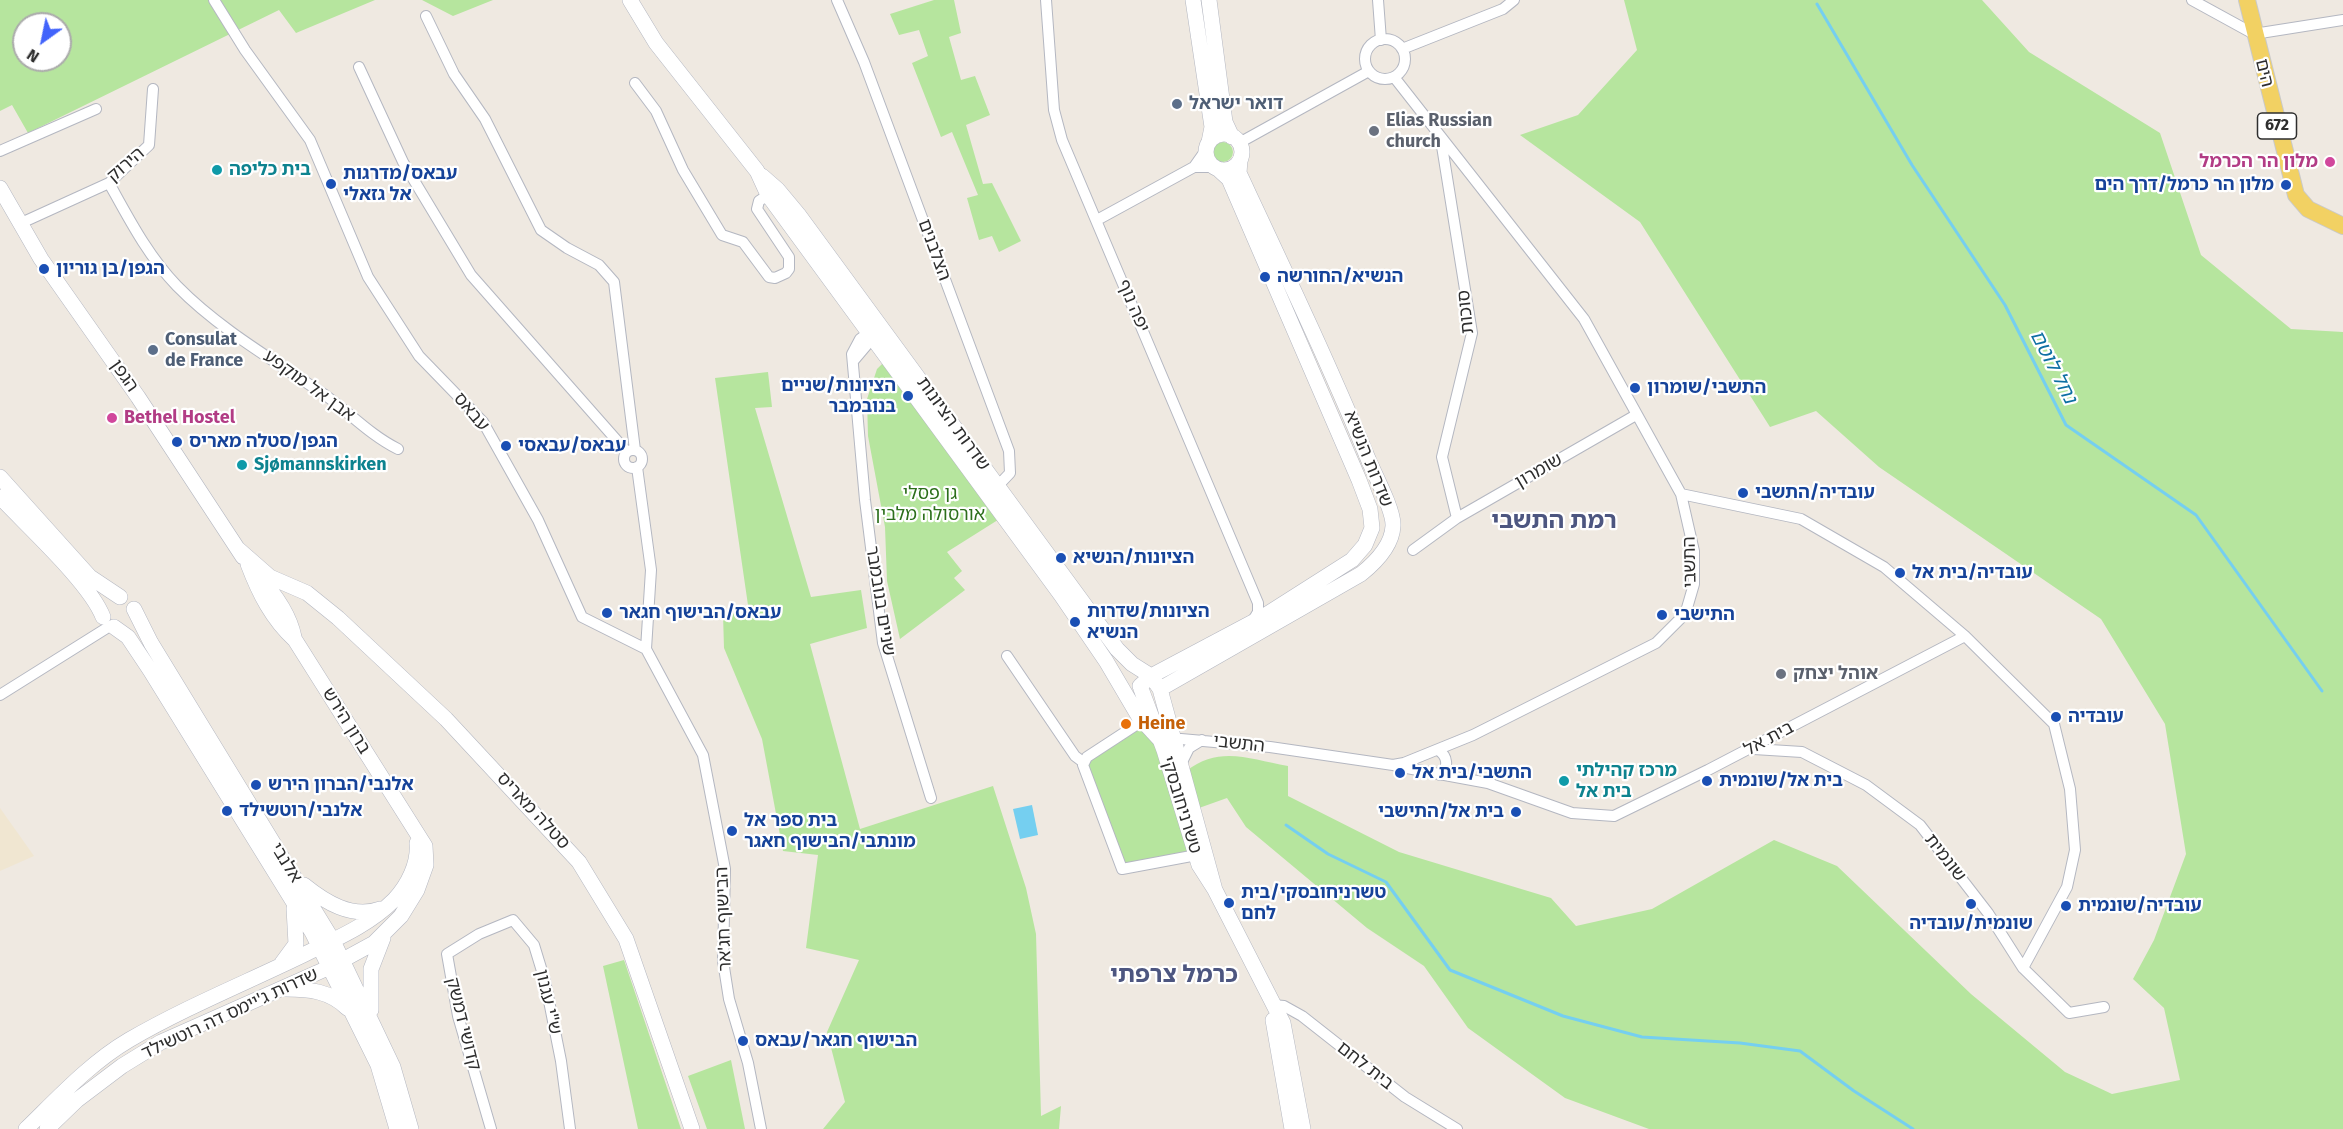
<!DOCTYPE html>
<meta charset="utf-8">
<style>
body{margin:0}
#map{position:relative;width:2343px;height:1129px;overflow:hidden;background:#efe9e1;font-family:"Fira Sans",sans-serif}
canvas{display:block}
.north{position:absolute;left:12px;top:12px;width:60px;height:60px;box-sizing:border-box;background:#fff;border:2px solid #ababab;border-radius:50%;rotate:213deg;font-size:16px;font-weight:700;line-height:24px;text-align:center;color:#2e2e2e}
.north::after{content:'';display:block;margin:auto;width:21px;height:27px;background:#4264fb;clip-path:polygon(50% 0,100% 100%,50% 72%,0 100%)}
</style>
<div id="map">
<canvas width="2343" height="1129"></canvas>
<div class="north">N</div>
</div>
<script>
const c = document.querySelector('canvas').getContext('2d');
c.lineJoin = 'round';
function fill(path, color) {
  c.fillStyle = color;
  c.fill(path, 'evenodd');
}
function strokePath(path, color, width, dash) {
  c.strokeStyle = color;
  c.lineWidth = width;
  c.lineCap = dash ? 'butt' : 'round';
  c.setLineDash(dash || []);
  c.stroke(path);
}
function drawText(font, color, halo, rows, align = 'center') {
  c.font = font + ' "Fira Sans","Noto Sans Hebrew",sans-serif';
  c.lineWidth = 4.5;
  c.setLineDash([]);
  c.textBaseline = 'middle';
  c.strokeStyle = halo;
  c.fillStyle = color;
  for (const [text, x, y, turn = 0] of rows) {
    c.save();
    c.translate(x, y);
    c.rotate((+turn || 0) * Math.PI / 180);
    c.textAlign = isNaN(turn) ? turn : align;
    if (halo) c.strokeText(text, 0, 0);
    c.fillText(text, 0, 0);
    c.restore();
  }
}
const education = new Path2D(`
 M0,808l34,48 -34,15z`);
const green = new Path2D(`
 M0,0h375l-79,33 -17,-23 -251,123 -16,-28 -12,6zM24,24h36v36h-36z
 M422,0h71l-40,16z
 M934,0h20l7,33 -12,4 12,43 14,-4 15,39 -24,10 17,59 9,-1 29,58 -22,11 -7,-16 -13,4 -12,-42 11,-3 -26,-63 -11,5 -29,-74 16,-7 -9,-26 -20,5 -9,-21z
 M1624,0h358l47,52 131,81 41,122 90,74 52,3v797h-694l-84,-31 -97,-70 -44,-62 -57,-38 -121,-101 -19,-29 -28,10 -13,-37c34,-26 63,-12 102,-5v30l111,56 152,46 25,28 76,-17 122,-69 63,26 134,128 94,78 47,22 68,-14 -16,-72 -31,-29 21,-39 32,-86 -21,-130 -64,-105 -222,-152 -63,-56 -46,16 -130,-205 -120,-87 58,-20 59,-65z
 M1213 152a10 10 0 1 1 20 0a10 10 0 1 1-20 0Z
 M884,362l117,156 -54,34 15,19 -8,7 11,12 -65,49 -13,-58 -2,-54 -17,-91 -1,-37 10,-30z
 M768,372l4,35 -17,1 56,189 50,-7 6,38 -57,16 50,185 133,-43 33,102 10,46 5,182 20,-10 -2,23h-236l22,-27 -18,-70 32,-72 -53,-12 12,-93 -35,-4 -21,-112 -38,-91 -1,-34 26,-2 -34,-234z
 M1142,727l13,15 34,113 -64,9 -38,-102z
 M624,960l57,169h-43l-35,-163z
 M731,1060l14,69h-38l-19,-53z`);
const water = new Path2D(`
 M1032,805l6,30 -18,4 -7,-30z`);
const stream = new Path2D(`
 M1817,4l95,161 93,140 61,120 130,90 126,176
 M1286,825l42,29 58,28 64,88 113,46 79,21 98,6 60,8 54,40 59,38`);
const street = new Path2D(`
 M214,0l31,50 65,90 58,137 51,79 64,66 55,98 44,97 64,32
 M837,0l27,62 145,389 1,22 -17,18
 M1046,0l8,110 8,30 196,463v9l-6,10
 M1378,0l3,40
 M2192,0l62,34 89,-14
 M426,16l28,58 31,45 56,111 26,18 32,17 15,17 21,168
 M1365 59a20 20 0 1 1 40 0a20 20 0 1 1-40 0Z
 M1402,49l101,-40 11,-9
 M359,67l44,95 68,113 156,177
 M635,83l21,28 27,59 39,65 21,7 26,35 6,1 11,-5 3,-4v-12l-32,-48 2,-8 9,-6
 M1441,140l31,193 -30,124 15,61
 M1239,143l130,-72
 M0,151l96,-42
 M1194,167l12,-17
 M109,183c20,36 39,73 68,103 42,43 98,75 148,109 25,18 45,40 73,54
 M1097,220l97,-53h19
 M19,224l90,-41 40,-38 4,-56
 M872,330l-12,9 -8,15 13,146 18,143 48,155
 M854,360l22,-26
 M624 459a9 9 0 1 1 18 0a9 9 0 1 1-18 0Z
 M637,467l14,103 -5,79
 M1681,494l120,25 83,48 81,69 89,88 16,65 5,61 -8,37 -44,81
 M1413,550l44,-32 179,-103
 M646,649l57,106 22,114 -2,92 6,38 19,64 13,66
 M1007,656l68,100 8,6
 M0,695l110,-69
 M1139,717l-3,8 -49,32 -4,8 39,104 80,-15
 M1169,740l12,-1 89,8 123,18 11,-2 69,-28 183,-92 25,-25 6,-10 7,-24v-33l-13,-57 -97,-175 -190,-242
 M1754,749l48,3 64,33 54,40 68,88 35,55 46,45 35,-6
 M1438,750c10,6 11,18 2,25
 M1180,766l9,-18 13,-8
 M1396,766l92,17 84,30 42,3 94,-46 257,-134
 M1273,1005l11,1 18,10 103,81 52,32
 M491,1129l-33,-113 -11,-62 32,-20 34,-14 21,25 11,36 16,80 9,68`);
const secondary = new Path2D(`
 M630,0l26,43 101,128 11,24 293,400 45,66 33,56 23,25
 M1193,0l19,127 -3,15
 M1209,0l16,122 7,15
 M1206 152a18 18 0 1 1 36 0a18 18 0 1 1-36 0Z
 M762,176l16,14 20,24 319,435 15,15 19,12 9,13 55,201
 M0,188l41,71 97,138 105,160
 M0,477l90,100 30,20
 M0,497c27,29 90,86 103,120
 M238,549l32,28 37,16 31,25 108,101 133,143 47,77 66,190
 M258,576c16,17 31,37 36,61
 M134,609l17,34 182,298 60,126 18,62
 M114,627l14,10 22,33 162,262 66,133 19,64
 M1140,686l11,-10 113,-60 88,-56 13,-15 7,-17 -2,-19 -11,-29 -130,-301 -11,-10
 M1140,686l24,64 35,115 16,25 68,133 20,106
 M1160,689l201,-115c15,-12 31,-28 32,-48 1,-15 -17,-49 -24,-65 -40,-97 -85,-192 -130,-288l1,-13
 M304,885c21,17 48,34 76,24
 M282,963l14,-19 -2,-36
 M286,989c23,0 44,2 61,19
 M371,1010v-41l12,-31
 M1273,1020l19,109
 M26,1129c32,-31 64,-66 103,-89 55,-32 114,-56 172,-84 32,-16 67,-30 93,-56 14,-15 25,-37 23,-57
 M47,1129l30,-29 45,-34 39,-24 169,-75 44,-24 27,-27 16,-26 9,-25 -1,-19 -130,-206c-23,-21 -36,-47 -47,-76`);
const primary = new Path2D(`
 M2247,0l49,195 12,14 35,17`);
const markers = [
 [1177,104,6,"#5c6f8a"],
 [1374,131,6,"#6b7280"],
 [2330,162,6,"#d1479c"],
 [217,170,6,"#0f9aa8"],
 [331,184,6,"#1a4fb4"],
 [2286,185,6,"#1a4fb4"],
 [44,269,6,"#1a4fb4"],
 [1265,277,6,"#1a4fb4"],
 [153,350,6,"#5c6f8a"],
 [1635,388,6,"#1a4fb4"],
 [908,396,6,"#1a4fb4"],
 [112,418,6,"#d1479c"],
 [177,442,6,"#1a4fb4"],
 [506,446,6,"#1a4fb4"],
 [242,465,6,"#0f9aa8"],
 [1743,493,6,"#1a4fb4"],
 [1061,558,6,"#1a4fb4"],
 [1900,573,6,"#1a4fb4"],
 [607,613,6,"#1a4fb4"],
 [1662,615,6,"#1a4fb4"],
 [1075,622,6,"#1a4fb4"],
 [1781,674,6,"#6b7280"],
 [2056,717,6,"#1a4fb4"],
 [1126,724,6,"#e8710a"],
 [1400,773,6,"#1a4fb4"],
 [1564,781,6,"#0f9aa8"],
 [1707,781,6,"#1a4fb4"],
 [256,785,6,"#1a4fb4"],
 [227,811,6,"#1a4fb4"],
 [1516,812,6,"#1a4fb4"],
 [732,831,6,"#1a4fb4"],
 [1229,903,6,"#1a4fb4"],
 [1971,904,6,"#1a4fb4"],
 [2066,906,6,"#1a4fb4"],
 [743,1041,6,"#1a4fb4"]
];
const shields = [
 [2277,126,39]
];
const shieldNames = [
 ["672",2277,126]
];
const streetNames = [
 ["הים",2264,73,76],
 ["הירוק",126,165,-41],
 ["הצלבנים",934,250,70],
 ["יפה נוף",1133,306,67],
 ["סוכות",1466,312,-96],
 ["הגפן",124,376,55],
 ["אבן אל מוקפע",309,386,36],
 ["עבאס",471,412,50],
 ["שדרות הציונות",953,424,54],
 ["שדרות הנשיא",1368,459,68],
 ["שומרון",1539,471,-30],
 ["התשבי",1690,562,-91],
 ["שניים בנובמבר",880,601,81],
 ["ברון הירש",346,721,58],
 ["בית אל",1769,739,-28],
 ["התשבי",1239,744,6],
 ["טשרניחובסקי",1181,805,73],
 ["סטלה מאריס",533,811,47],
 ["שונמית",1945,858,52],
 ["אלנבי",286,863,58],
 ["הבישוף חג'אר",724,919,-92],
 ["ש\"י עגנון",548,1002,77],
 ["שדרות ג'יימס דה רוטשילד",230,1014,-25],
 ["קדושי דמשק",463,1024,76],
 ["בית לחם",1365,1066,38]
];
const serviceNames = [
 ["דואר ישראל",1189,104],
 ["Consulat",165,340],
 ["de France",165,361]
];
const worshipNames = [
 ["Elias Russian",1386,121],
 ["church",1386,142],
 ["אוהל יצחק",1793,674]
];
const hotelNames = [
 ["מלון הר הכרמל",2318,162],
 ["Bethel Hostel",124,418,"left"]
];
const cultureNames = [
 ["בית כליפה",229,170],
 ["Sjømannskirken",254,465],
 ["מרכז קהילתי",1576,771],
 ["בית אל",1576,792]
];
const transitNames = [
 ["עבאס/מדרגות",343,174],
 ["אל גזאלי",343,195],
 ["מלון הר כרמל/דרך הים",2274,185,"right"],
 ["הגפן/בן גוריון",56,269],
 ["הנשיא/החורשה",1277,277],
 ["הציונות/שניים",896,386,"right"],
 ["בנובמבר",896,407,"right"],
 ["התשבי/שומרון",1647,388],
 ["הגפן/סטלה מאריס",189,442],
 ["עבאס/עבאסי",518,446],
 ["עובדיה/התשבי",1755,493],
 ["הציונות/הנשיא",1073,558],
 ["עובדיה/בית אל",1912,573],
 ["הציונות/שדרות",1087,612],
 ["הנשיא",1087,633],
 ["עבאס/הבישוף חגאר",619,613],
 ["התישבי",1674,615],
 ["עובדיה",2068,717],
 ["התשבי/בית אל",1412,773],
 ["בית אל/שונמית",1719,781],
 ["אלנבי/הברון הירש",268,785],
 ["אלנבי/רוטשילד",239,811],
 ["בית אל/התישבי",1504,812,"right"],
 ["בית ספר אל",744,821],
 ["מונתבי/הבישוף חאגר",744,842],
 ["טשרניחובסקי/בית",1241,893],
 ["לחם",1241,914],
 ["עובדיה/שונמית",2078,906],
 ["שונמית/עובדיה",1971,924,"center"],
 ["הבישוף חגאר/עבאס",755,1041]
];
const parkNames = [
 ["גן פסלי",930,494],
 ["אורסולה מלבין",930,515]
];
const foodNames = [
 ["Heine",1138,724]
];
const waterNames = [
 ["נחל לוטם",2053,367,63]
];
const districtNames = [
 ["רמת התשבי",1554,521],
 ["כרמל צרפתי",1174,975]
];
fill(education, '#f0e6d1');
fill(green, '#b6e59e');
fill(water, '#75cff0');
strokePath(stream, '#75cff0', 3);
strokePath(street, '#b4b7c1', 12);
strokePath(secondary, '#b4b7c1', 16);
strokePath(primary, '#c9c9c9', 18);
strokePath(street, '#fff', 10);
strokePath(secondary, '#fff', 15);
strokePath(primary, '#f2d163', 16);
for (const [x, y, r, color] of markers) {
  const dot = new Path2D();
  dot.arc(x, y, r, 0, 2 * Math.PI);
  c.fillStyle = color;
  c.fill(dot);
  strokePath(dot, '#fff', 2);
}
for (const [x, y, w] of shields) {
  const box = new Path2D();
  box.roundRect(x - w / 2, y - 13, w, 26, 4.5);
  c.fillStyle = '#fff';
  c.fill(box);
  strokePath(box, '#2e2e2e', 1.5);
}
drawText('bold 16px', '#2e2e2e', null, shieldNames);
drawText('18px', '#2e2e2e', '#fff', streetNames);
drawText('bold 18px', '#4e5e75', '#fff', serviceNames, 'left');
drawText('bold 18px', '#5b616d', '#fff', worshipNames, 'left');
drawText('bold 18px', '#b23c85', '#fff', hotelNames, 'right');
drawText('bold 18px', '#0d838f', '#fff', cultureNames, 'left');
drawText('bold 18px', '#164399', '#fff', transitNames, 'left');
drawText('18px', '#2c6e1b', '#fff', parkNames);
drawText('bold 18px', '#c56008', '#fff', foodNames, 'left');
drawText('italic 20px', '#0d6fa3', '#fff', waterNames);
drawText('bold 24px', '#4d5680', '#fff', districtNames);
</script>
